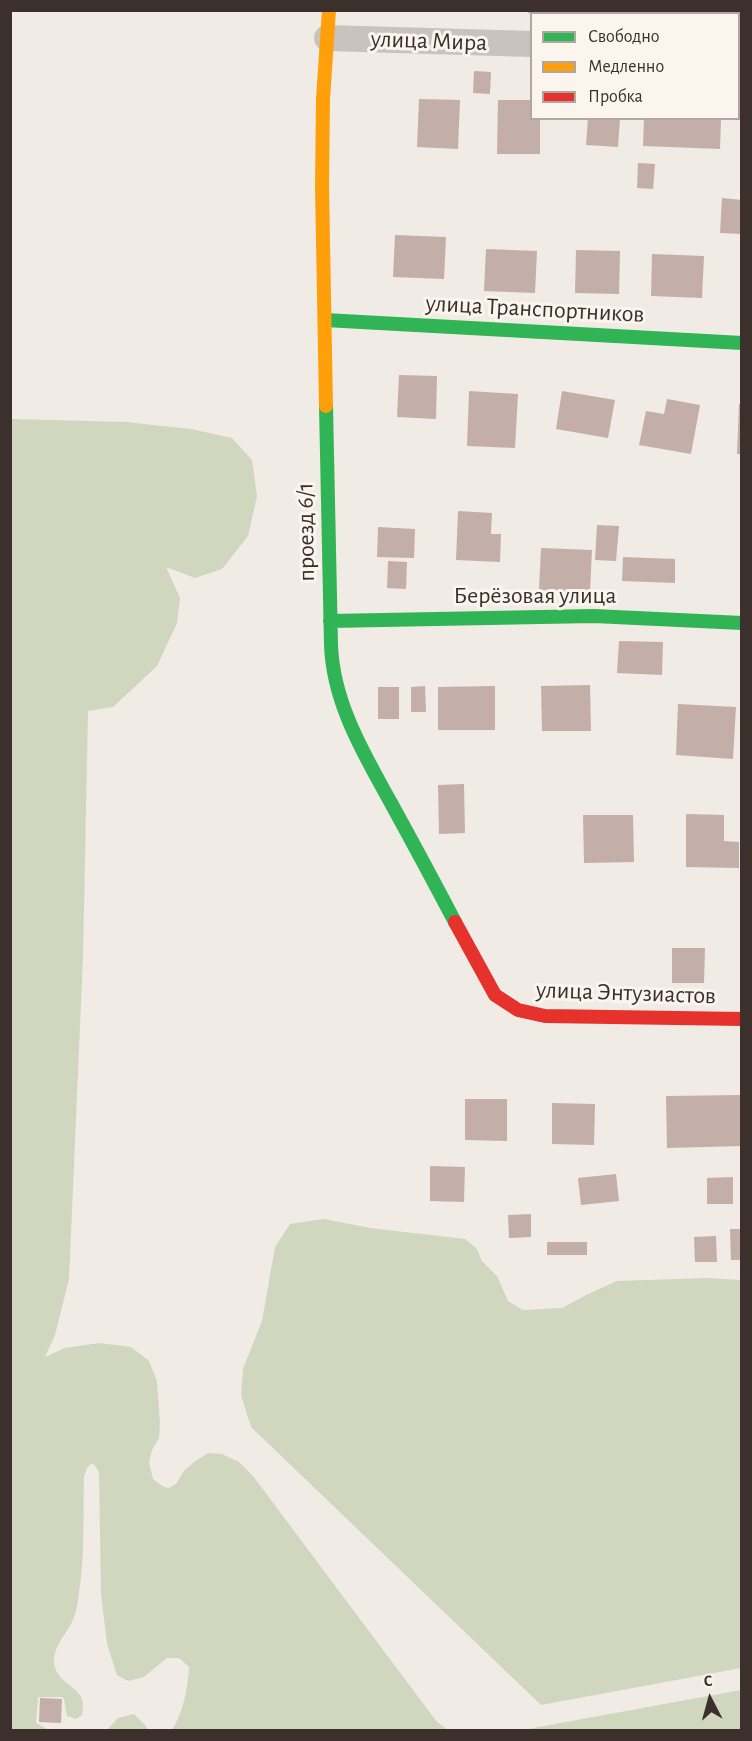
<!DOCTYPE html>
<meta charset="utf-8">
<style>
body{margin:0}
#map{position:relative;width:752px;height:1741px;overflow:hidden;background:#f0ebe5;font-family:"Alegreya Sans",sans-serif}
canvas{display:block}
.frame{position:absolute;inset:0;border:12px solid #3b302b;pointer-events:none}
.legend{position:absolute;left:530px;top:12px;width:210px;height:108px;box-sizing:border-box;background:#fbf5ee;border:2px solid #aea6a0;margin:0;padding:8px 10px;list-style:none;font-size:18px;color:#3b302b}
.legend li{display:flex;align-items:center;gap:12px;height:30px}
.legend b{width:30px;border:2px solid #aea6a0}
.north{position:absolute;left:680px;top:1669px;width:60px;height:60px;-webkit-text-stroke:4px #fbf5ee;paint-order:stroke;rotate:354deg;font-size:16px;font-weight:700;line-height:24px;text-align:center;color:#3b302b}
.north::after{content:'';display:block;margin:auto;width:21px;height:27px;background:#3b302b;clip-path:polygon(50% 0,100% 100%,50% 72%,0 100%)}
</style>
<div id="map">
<canvas width="752" height="1741"></canvas>
<div class="frame"></div>
<ul class="legend">
<li><b style="height:8px;background:#30b455"></b>Свободно</li>
<li><b style="height:8px;background:#ff9f0a"></b>Медленно</li>
<li><b style="height:8px;background:#e5322d"></b>Пробка</li>
</ul>
<div class="north">С</div>
</div>
<script>
const c = document.querySelector('canvas').getContext('2d');
c.lineJoin = 'round';
function fill(path, color) {
  c.fillStyle = color;
  c.fill(path, 'evenodd');
}
function strokePath(path, color, width, dash) {
  c.strokeStyle = color;
  c.lineWidth = width;
  c.lineCap = dash ? 'butt' : 'round';
  c.setLineDash(dash || []);
  c.stroke(path);
}
function drawText(font, color, halo, rows, align = 'center') {
  c.font = font + ' "Alegreya Sans",sans-serif';
  c.lineWidth = 6;
  c.setLineDash([]);
  c.textBaseline = 'middle';
  c.strokeStyle = halo;
  c.fillStyle = color;
  for (const [text, x, y, turn = 0] of rows) {
    c.save();
    c.translate(x, y);
    c.rotate((+turn || 0) * Math.PI / 180);
    c.textAlign = isNaN(turn) ? turn : align;
    if (halo) c.strokeText(text, 0, 0);
    c.fillText(text, 0, 0);
    c.restore();
  }
}
const green = new Path2D(`
 M11,419l114,3 66,7 41,9 20,22 5,36 -9,40 -26,33 -27,9 -29,-11 14,31 -3,25 -20,43 -44,41 -25,4 -5,246 -14,322 -14,56 -10,22 20,-9 34,-5 32,4 18,14 8,20 3,43 -1,14 -7,12 -3,12 4,17 11,8 5,1 7,-4 8,-13 10,-9 14,-9 14,1 17,8 14,14 184,246 11,8h-276c11,-17 16,-42 17,-63l-10,-9h-12l-23,19 -16,4 -11,-6 -10,-31 -6,-51 -2,-121 -6,-9 -5,3 -4,10c-1,39 1,79 -5,116 -1,10 -3,23 -8,32 -7,12 -17,23 -17,37 1,27 36,23 28,54l-6,4 -9,-3 -3,-17 -2,-2h-24l-2,26 13,7h-38z
 M324,1219l46,9 95,11 12,10 5,12 15,15 11,25 15,9 39,-2 26,-14 29,-13 91,-3 33,2v388l-200,37 -290,-278 -10,-32 2,-26 19,-48 13,-74 15,-23z
 M741,1690v40h-219z
 M134,1714l11,11 3,5h-41l11,-12z`);
const building = new Path2D(`
 M528,10h20l-1,4 -19,-1z
 M645,10h50v4h-50z
 M474,71l17,1 -1,22 -17,-1z
 M419,99l41,1 -2,49 -41,-2z
 M498,100h34v18h8v36h-43z
 M588,118h32l-2,29 -32,-2z
 M644,118h77l-1,31 -77,-3z
 M638,163l17,1 -2,25 -16,-1z
 M722,198l20,2v34l-22,-1z
 M395,235l51,2 -2,42 -51,-2z
 M486,249l51,2 -2,42 -51,-2z
 M576,250l44,1 -1,43 -44,-1z
 M652,254l52,2 -2,42 -51,-2z
 M399,375l38,1 -1,43 -39,-2z
 M469,391l49,3 -3,54 -48,-2z
 M562,391l53,9 -7,38 -52,-9z
 M667,399l33,6 -9,49 -52,-9 7,-34 18,3z
 M739,404h3v50h-5z
 M458,511l34,2 -1,21h10l-1,28 -44,-2z
 M597,525l22,1 -3,35 -21,-1z
 M378,527l37,2 -1,29 -37,-1z
 M541,548l51,2 -2,42 -51,-2z
 M623,557l52,2v24l-53,-2z
 M388,561l19,1 -1,27 -19,-1z
 M619,641l44,1 -1,33 -45,-2z
 M590,685l1,46h-49l-1,-45z
 M425,686l1,26h-15v-25z
 M495,686v44h-57v-43z
 M378,687h21v32h-21z
 M678,704l58,3 -3,52 -57,-4z
 M464,784l1,49 -26,1 -1,-49z
 M686,814l38,1v26l15,1v26l-53,-1z
 M583,815h50l1,47 -50,1z
 M672,948h33l-1,35h-32z
 M742,1095v51l-75,2 -1,-52z
 M465,1099h42v42l-42,-1z
 M552,1103l43,1 -1,41 -42,-1z
 M430,1166l35,1 -1,35 -34,-1z
 M616,1174l3,27 -38,4 -3,-27z
 M733,1177v27h-26v-26z
 M531,1214v23l-22,1 -1,-23z
 M730,1229h12v31h-11z
 M716,1236l1,26h-22l-1,-25z
 M547,1242h40v13h-40z
 M40,1698l22,1 -1,24 -22,-1z`);
const street = new Path2D(`
 M327,38l205,6
 M738,51h4`);
const fast = new Path2D(`
 M325,320l417,23
 M326,406l5,239c2,58 33,109 60,158 22,40 43,79 64,119
 M330,621l264,-5 148,7`);
const slow = new Path2D(`
 M326,406l-4,-220 1,-87 6,-89`);
const jam = new Path2D(`
 M455,922l40,73 23,15 27,6 197,3`);
const streetNames = [
 ["улица Мира",429,41,2],
 ["улица Транспортников",535,309,3],
 ["проезд 6/1",306,532,-91],
 ["Берёзовая улица",535,596],
 ["улица Энтузиастов",626,993,2]
];
fill(green, '#d1d6bf');
fill(building, '#c3afa7');
strokePath(street, '#c9c3be', 26);
strokePath(fast, '#30b455', 14);
strokePath(slow, '#ff9f0a', 14);
strokePath(jam, '#e5322d', 14);
drawText('24px', '#3b302b', '#fbf5ee', streetNames);
</script>
